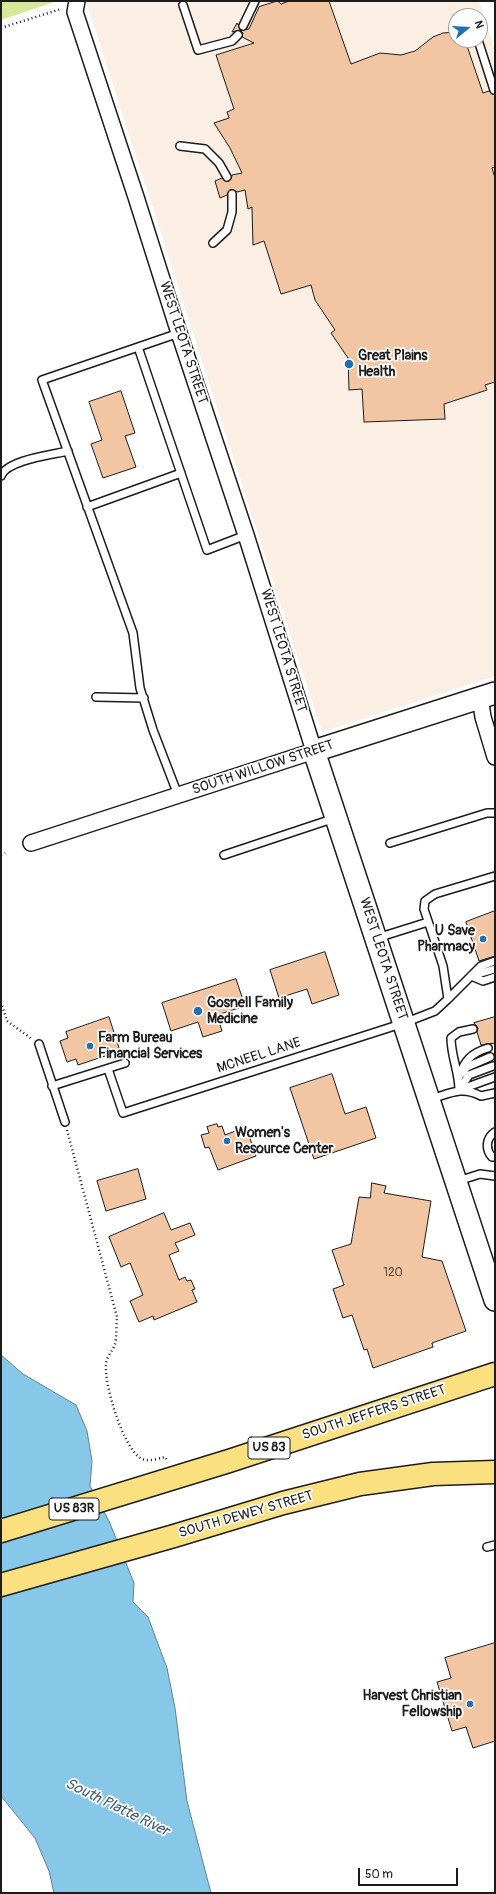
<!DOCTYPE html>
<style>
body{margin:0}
#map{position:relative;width:496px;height:1894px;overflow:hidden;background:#fff;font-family:Pangolin,sans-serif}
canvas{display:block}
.frame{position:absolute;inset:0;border:2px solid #1c1c1c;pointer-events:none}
.north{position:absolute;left:448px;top:8px;width:40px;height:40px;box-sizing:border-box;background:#fff;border:1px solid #a4a4a4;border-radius:50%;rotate:72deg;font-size:11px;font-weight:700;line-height:16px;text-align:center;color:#1c1c1c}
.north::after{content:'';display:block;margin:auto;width:14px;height:18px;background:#1f6fb2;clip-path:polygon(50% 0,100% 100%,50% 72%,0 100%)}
.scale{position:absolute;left:358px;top:1868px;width:100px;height:18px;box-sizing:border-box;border:2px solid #1c1c1c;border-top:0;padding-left:5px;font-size:12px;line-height:14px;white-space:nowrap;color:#1c1c1c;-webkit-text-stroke:3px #fff;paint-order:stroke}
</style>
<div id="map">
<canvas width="496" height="1894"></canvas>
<div class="frame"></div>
<div class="north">N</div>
<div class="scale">50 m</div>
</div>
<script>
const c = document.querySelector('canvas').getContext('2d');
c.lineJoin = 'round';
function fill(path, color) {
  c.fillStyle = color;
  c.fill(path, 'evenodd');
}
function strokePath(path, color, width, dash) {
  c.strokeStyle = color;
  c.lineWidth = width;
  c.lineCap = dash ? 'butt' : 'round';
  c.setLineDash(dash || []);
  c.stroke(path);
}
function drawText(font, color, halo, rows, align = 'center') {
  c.font = font + ' Pangolin,sans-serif';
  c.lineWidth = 3.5;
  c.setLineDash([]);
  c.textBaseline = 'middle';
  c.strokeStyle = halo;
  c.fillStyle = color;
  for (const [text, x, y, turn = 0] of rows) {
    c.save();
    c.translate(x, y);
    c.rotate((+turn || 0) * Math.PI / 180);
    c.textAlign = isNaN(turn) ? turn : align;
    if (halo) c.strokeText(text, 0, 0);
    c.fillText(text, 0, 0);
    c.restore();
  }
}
const built = new Path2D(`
 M86,1h393l16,50v625l-173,56zM456,16h24v24h-24z`);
const green = new Path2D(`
 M1,1h56l-56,19z`);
const water = new Path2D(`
 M1,1355l22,19 53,31 11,26 5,30 -2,25 19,35 25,62 -1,19 15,15 19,51 8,40 12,93 24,92h-157l-5,-22 -14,-33 -34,-42z`);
const building = new Path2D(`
 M278,1l3,3 8,-3h40l22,63 29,-11 21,2 14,-4 18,-14 10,-4 13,-1v8h9l18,53 6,-2 6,4v72l-3,1 3,10v204l-10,3 2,5 -43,14 1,15 -81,3 -2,-33 -13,1 -1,-32 -17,-25 4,-3 -20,-30 -4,-15 -30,9 -17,-53 -11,4 -1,-38 -4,2 -3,-19 -8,2 -3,-2h-4l-3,5 -7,3 -5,-17 7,-3 3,3h4l2,-2 1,-4 10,-2 -12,-25 -16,-25 15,-5 -2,-6 7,-3 -18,-54 38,-12 -12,-6 1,-4 -3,-3 -8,2 5,-9 4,7 8,-1 10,-22z
 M121,391l14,42 -10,3 11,31 -33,11 -12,-34 11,-4 -13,-38z
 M495,911v45l-16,5 -13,-39z
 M325,952l14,43 -27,9 -5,-15 -28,9 -9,-28z
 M236,979l9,27 -28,9 5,16 -19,6 -5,-15 -27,9 -9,-28z
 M109,1017l11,34 -42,14 -2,-6 -9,3 -7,-21 8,-3 -2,-6z
 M495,1017v26l-14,2 -4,-13 1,-4 -4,-5z
 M332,1074l13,40 21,-7 10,31 -62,21 -24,-71z
 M217,1124l1,3 4,-1 3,9 21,-8 10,29 -38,14 -9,-23 -4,1 -4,-13 8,-2 -2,-6z
 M138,1169l8,30 -40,12 -9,-30z
 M372,1183l14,3 -2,7 47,8 -9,56 20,4 24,70 -34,12 1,4 -60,21 -6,-19 -3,1 -12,-35 -9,3 -10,-29 11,-4 -12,-35 19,-6 8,-47 11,1z
 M164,1213l7,17 19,-7 5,12 -20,8 4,8 -10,4 10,25 6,-3 2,4 4,-1 4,9 -3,1 5,12 -43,18 -1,-4 -14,6 -9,-21 13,-6 -13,-32 -9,4 -12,-30z
 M495,1643v98l-22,7 -7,-21 -14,4 -15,-49 14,-4 -6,-20z`);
const path = new Path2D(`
 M1,28l60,-19
 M1,855l4,-2
 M1,1002l6,19 25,18
 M67,1130l50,187c-1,8 0,19 -2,27 -2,7 -9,13 -9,20 -2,20 16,80 33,93 7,6 18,2 26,0l3,5`);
const service = new Path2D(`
 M183,5l15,45 34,-9 6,-6
 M243,26l12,-25
 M478,40l16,50
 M180,146l25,3 14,14 8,14
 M213,243l14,-13 5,-18v-18
 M138,347l69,203 39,-15
 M1,476c6,-16 50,-21 67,-25
 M87,507l94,-34
 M96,697l48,1
 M178,795l-25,-65 -13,-42 -7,-55 -91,-253 137,-47
 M390,843l97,-30h8
 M224,855l111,-37
 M377,938l51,-16
 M471,976l12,5 12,-4
 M471,976l24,-7
 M448,999l33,-33 14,-5
 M39,1044l26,78
 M108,1069l15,44 281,-90 31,-12 13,-12 -5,-33 -19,-57 1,-8 10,-7 60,-18
 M461,1074l6,-7 23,-10
 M459,1077c5,-16 12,-24 29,-29
 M52,1086l73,-23
 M462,1089l33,-12
 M459,1090c0,-18 -8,-34 -8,-52l8,-6 14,-3
 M459,1090l10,-15 24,-9
 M431,1099c20,-6 31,-13 50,-3l14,-3
 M495,1132c-9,6 -10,17 -3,25h3
 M458,1181l22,-7 15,2
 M487,1547l8,-2`);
const minor = new Path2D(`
 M480,697l3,20 12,40
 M31,843l283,-92 -68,-216 -67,-202 -43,-136 -61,-185 2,-11`);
const secondary = new Path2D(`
 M495,693l-181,58 181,549`);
const trunk = new Path2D(`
 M1,1531l228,-70 266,-87
 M1,1585l173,-49 109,-33 77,-19 73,-10 62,-2`);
const markers = [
 [349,364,5,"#1f6fb2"],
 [483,939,4,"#1f6fb2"],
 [198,1011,5,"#1f6fb2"],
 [90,1046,4,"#1f6fb2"],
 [227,1141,4,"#1f6fb2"],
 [470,1704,4,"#1f6fb2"]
];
const numberNames = [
 ["120",393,1273]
];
const shields = [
 [269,1448,42],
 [74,1509,50]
];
const shieldNames = [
 ["US 83",269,1448],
 ["US 83R",74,1509]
];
const streetNames = [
 ["WEST LEOTA STREET",183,343,72],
 ["WEST LEOTA STREET",283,651,73],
 ["SOUTH WILLOW STREET",263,768,-18],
 ["WEST LEOTA STREET",383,959,72],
 ["MCNEEL LANE",259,1056,-18],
 ["SOUTH JEFFERS STREET",374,1413,-18],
 ["SOUTH DEWEY STREET",246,1515,-16]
];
const poiNames = [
 ["Great Plains",358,356],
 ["Health",358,372],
 ["U Save",475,931,"right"],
 ["Pharmacy",475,947,"right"],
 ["Gosnell Family",207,1003],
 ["Medicine",207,1019],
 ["Farm Bureau",98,1038],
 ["Financial Services",98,1054],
 ["Women's",235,1133],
 ["Resource Center",235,1149],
 ["Harvest Christian",462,1696,"right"],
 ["Fellowship",462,1712,"right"]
];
const waterNames = [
 ["South Platte River",117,1808,26]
];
fill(built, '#fbeee3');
fill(green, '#d6e79a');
fill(water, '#87c8e8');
strokePath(water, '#5c8396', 1);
fill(building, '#f3c6a3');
strokePath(building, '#1c1c1c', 1);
strokePath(service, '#1c1c1c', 10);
strokePath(minor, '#1c1c1c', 18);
strokePath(secondary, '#1c1c1c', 24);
strokePath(trunk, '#1c1c1c', 25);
strokePath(path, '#1c1c1c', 2.5, [1, 3]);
strokePath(service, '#fff', 7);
strokePath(minor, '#fff', 15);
strokePath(secondary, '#fff', 21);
strokePath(trunk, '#fbe080', 22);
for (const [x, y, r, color] of markers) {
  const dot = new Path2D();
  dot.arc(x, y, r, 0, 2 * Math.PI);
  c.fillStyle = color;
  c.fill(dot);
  strokePath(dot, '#fff', 1.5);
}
drawText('12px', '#52463e', null, numberNames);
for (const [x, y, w] of shields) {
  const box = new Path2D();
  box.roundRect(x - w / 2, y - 11, w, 22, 3);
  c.fillStyle = '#fff';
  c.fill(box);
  strokePath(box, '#1c1c1c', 1);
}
drawText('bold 13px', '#1c1c1c', null, shieldNames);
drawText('14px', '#1c1c1c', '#fff', streetNames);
drawText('bold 14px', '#1c1c1c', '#fff', poiNames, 'left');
drawText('italic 15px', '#47616e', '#fff', waterNames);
</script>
